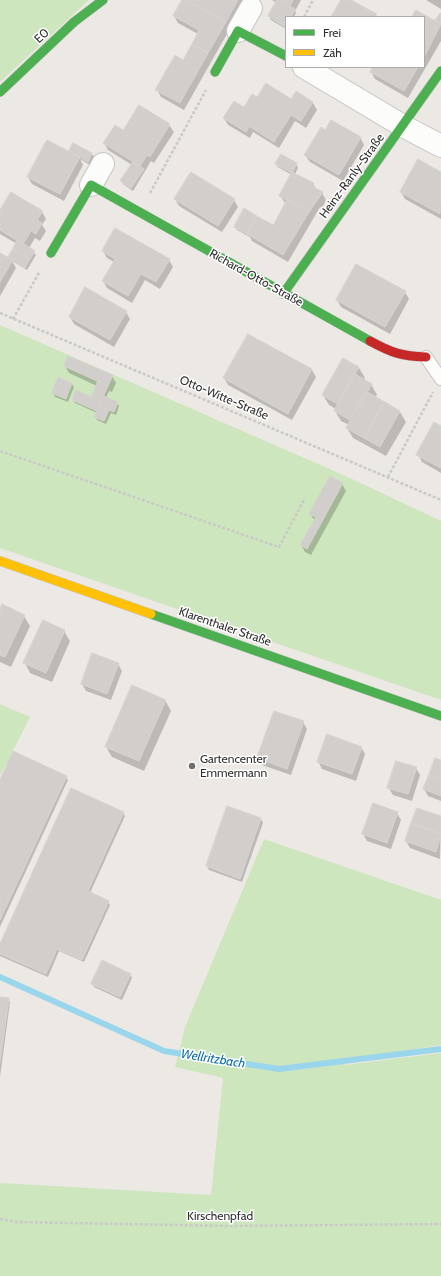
<!DOCTYPE html>
<html>
<head>
<meta charset="utf-8">
<style>
  body { margin:0 }
  #map { position:relative; width:441px; height:1276px; overflow:hidden; background:#ece8e4; font-family:Cabin,sans-serif }
  canvas { display:block }
  .legend { position:absolute; left:285px; top:16px; width:140px; height:52px; box-sizing:border-box; background:#fff; border:1px solid #ababab; margin:0; padding:5px 7px; list-style:none; font-size:12px; color:#2e2e2e }
  .legend li { display:flex; align-items:center; gap:8px; height:20px }
  .legend b { width:20px; border:1px solid #ababab }
</style>
</head>
<body>
<div id="map">
<canvas width="441" height="1276"></canvas>
<ul class="legend">
<li><b style="height:5px;background:#4caf50"></b>Frei</li>
<li><b style="height:5px;background:#ffc107"></b>Zäh</li>
</ul>
</div>
<script>
const g = document.querySelector('canvas').getContext('2d');
g.lineJoin = 'round';
function paint(path, color) { g.fillStyle = color; g.fill(path, 'evenodd'); }
function strokePath(path, color, width, dash) { g.strokeStyle = color; g.lineWidth = width; g.lineCap = dash ? 'butt' : 'round'; g.setLineDash(dash || []); g.stroke(path); }
function label(font, color, halo, rows, align = 'center') {
  g.font = font + ' Cabin,sans-serif'; g.lineWidth = 3; g.setLineDash([]); g.textBaseline = 'middle'; g.strokeStyle = halo; g.fillStyle = color; for (const [text, x, y, turn = 0] of rows) {
    g.save(); g.translate(x, y); g.rotate((+turn || 0) * Math.PI / 180); g.textAlign = isNaN(turn) ? turn : align; if (halo) g.strokeText(text, 0, 0); g.fillText(text, 0, 0); g.restore();
  }
}
paint(new Path2D(`
  M 0,0 L 89,0 L 0,82 Z
  M 0,325 L 350,478 L 441,521 L 441,700 L 0,548 Z
  M 0,704 L 30,717 L 0,776 Z
  M 264,839 L 441,900 L 441,1045 L 344,1061 L 345,1065 L 441,1053 L 441,1276 L 0,1276 L 0,1183 L 211,1195 L 223,1078 L 175,1067 L 185,1027 Z`), '#cee6be');
paint(new Path2D(`
  M 183,0 L 244,0 L 245,2 L 184,110 L 161,97 L 157,90 L 183,61 L 198,34 L 178,23 L 174,16 Z
  M 272,0 L 301,0 L 295,11 L 296,13 L 294,17 L 286,17 L 286,29 L 271,20 L 269,16 L 277,3 Z
  M 426,0 L 441,0 L 441,9 Z
  M 416,11 L 438,23 L 436,21 L 441,13 L 441,41 L 408,98 L 375,79 L 371,72 L 374,67 L 424,67 L 424,17 L 413,17 Z
  M 291,100 L 313,103 L 317,110 L 306,128 L 295,121 L 279,148 L 253,132 L 250,138 L 228,125 L 224,118 L 245,109 Z
  M 139,106 L 169,125 L 174,132 L 154,163 L 151,161 L 133,191 L 123,184 L 121,181 L 132,165 L 108,150 L 104,143 L 123,131 Z
  M 326,131 L 360,137 L 364,145 L 343,181 L 310,162 L 305,155 Z
  M 74,144 L 92,154 L 94,157 L 90,165 L 80,159 L 83,165 L 64,201 L 32,184 L 28,177 L 69,153 Z
  M 418,160 L 441,173 L 441,219 L 405,199 L 401,192 Z
  M 276,164 L 296,164 L 298,168 L 295,174 L 313,184 L 316,189 L 322,193 L 326,200 L 322,208 L 320,207 L 288,262 L 252,241 L 250,237 L 237,230 L 235,227 L 273,226 L 286,204 L 280,196 L 292,175 L 278,167 Z
  M 175,199 L 234,200 L 238,207 L 222,232 L 179,206 Z
  M 0,212 L 42,212 L 46,219 L 42,225 L 46,231 L 40,241 L 35,238 L 29,248 L 36,255 L 27,270 L 12,261 L 16,268 L 0,296 L 0,254 L 10,260 L 9,257 L 17,244 L 0,234 Z
  M 103,251 L 169,260 L 173,267 L 160,289 L 145,280 L 132,303 L 107,288 L 103,281 L 114,262 L 107,258 Z
  M 405,292 L 409,299 L 390,334 L 341,307 L 337,300 Z
  M 126,312 L 130,319 L 114,347 L 74,324 L 70,317 Z
  M 248,335 L 312,370 L 316,377 L 292,420 L 228,385 L 224,378 Z
  M 65,366 L 112,376 L 116,383 L 112,392 L 109,391 L 106,398 L 117,403 L 119,406 L 116,415 L 111,413 L 106,424 L 97,420 L 95,416 L 97,413 L 75,403 L 73,400 L 92,398 L 97,386 L 69,373 Z
  M 359,368 L 365,378 L 363,380 L 371,384 L 377,395 L 375,397 L 400,412 L 406,422 L 386,456 L 353,438 L 347,428 L 349,425 L 341,421 L 335,411 L 336,409 L 329,405 L 323,395 Z
  M 58,379 L 72,384 L 74,387 L 68,402 L 55,397 L 53,393 Z
  M 441,427 L 441,473 L 422,462 L 418,454 Z
  M 342,484 L 346,491 L 311,555 L 305,552 L 301,545 L 315,521 L 310,514 Z
  M 0,612 L 24,616 L 30,626 L 11,667 L 0,662 Z
  M 64,631 L 70,641 L 52,682 L 30,673 L 25,663 Z
  M 118,664 L 122,671 L 111,700 L 86,691 L 82,684 Z
  M 165,700 L 171,711 L 144,771 L 112,757 L 106,747 Z
  M 303,722 L 307,729 L 291,775 L 262,765 L 258,758 Z
  M 361,747 L 365,754 L 356,781 L 322,769 L 318,761 Z
  M 441,762 L 441,801 L 428,796 L 424,789 Z
  M 416,768 L 420,775 L 412,801 L 393,795 L 388,787 Z
  M 66,777 L 68,780 L 0,927 L 0,782 Z
  M 228,808 L 261,819 L 263,823 L 242,882 L 209,870 L 207,866 Z
  M 123,813 L 125,816 L 90,893 L 108,901 L 110,905 L 84,962 L 59,951 L 48,977 L 0,956 L 0,946 Z
  M 397,813 L 401,820 L 391,849 L 367,841 L 363,834 Z
  M 441,817 L 440,859 L 410,848 L 406,841 Z
  M 130,974 L 132,978 L 122,1000 L 94,987 L 92,984 Z
  M 0,998 L 8,999 L 10,1002 L 0,1077 Z`), '#0003');
strokePath(new Path2D(`
  M 0,977 L 164,1051 L 279,1069 L 441,1049`), '#99d6ec', 6);
const building = new Path2D(`
  M 182,0 L 186,0 L 226,22 L 208,53 L 192,44 L 199,30 L 173,16 Z
  M 186,0 L 238,0 L 226,22 Z
  M 277,0 L 295,9 L 291,17 L 286,17 L 285,27 L 268,16 Z
  M 280,0 L 293,0 L 290,6 Z
  M 341,0 L 351,0 L 377,14 L 375,17 L 331,17 Z
  M 416,10 L 441,24 L 424,57 L 424,17 L 412,17 Z
  M 440,13 L 441,13 L 441,24 L 435,21 Z
  M 192,44 L 208,53 L 180,103 L 155,90 L 175,55 L 183,60 Z
  M 373,67 L 418,67 L 404,91 L 370,72 Z
  M 266,83 L 291,99 L 296,91 L 313,102 L 301,121 L 291,115 L 274,142 L 249,126 L 246,132 L 223,118 L 234,101 L 244,107 L 252,94 L 257,97 Z
  M 139,105 L 170,124 L 150,157 L 147,155 L 140,166 L 103,143 L 115,125 L 123,130 Z
  M 331,120 L 361,137 L 339,175 L 304,155 L 321,127 L 325,130 Z
  M 47,140 L 80,157 L 60,194 L 27,177 Z
  M 73,143 L 92,153 L 88,162 L 69,151 Z
  M 281,154 L 297,163 L 292,173 L 275,164 Z
  M 418,159 L 441,172 L 440,214 L 400,192 Z
  M 133,162 L 144,169 L 131,188 L 120,181 Z
  M 191,172 L 235,199 L 218,226 L 174,199 Z
  M 292,172 L 314,183 L 312,186 L 323,192 L 309,212 L 279,196 Z
  M 11,192 L 43,211 L 37,220 L 42,223 L 36,234 L 31,231 L 23,244 L 0,230 L 0,210 Z
  M 287,200 L 309,212 L 283,255 L 247,234 L 257,216 L 273,225 Z
  M 244,208 L 257,216 L 247,234 L 234,227 Z
  M 115,228 L 170,259 L 156,282 L 141,274 L 128,296 L 102,281 L 115,259 L 102,251 Z
  M 17,240 L 35,251 L 30,259 L 13,249 Z
  M 13,249 L 30,259 L 25,268 L 8,257 Z
  M 0,253 L 13,260 L 0,282 Z
  M 356,264 L 406,291 L 385,327 L 336,300 Z
  M 85,287 L 127,311 L 110,340 L 69,317 Z
  M 248,334 L 312,369 L 288,414 L 223,378 Z
  M 68,356 L 113,375 L 108,386 L 64,366 Z
  M 343,358 L 359,367 L 338,404 L 322,395 Z
  M 355,374 L 372,384 L 350,420 L 334,411 Z
  M 58,377 L 72,383 L 66,399 L 52,393 Z
  M 98,381 L 108,386 L 97,411 L 72,400 L 76,390 L 91,397 Z
  M 367,392 L 385,402 L 364,438 L 346,428 Z
  M 104,396 L 118,402 L 114,412 L 109,410 L 104,421 L 94,417 Z
  M 385,402 L 400,411 L 380,447 L 364,438 Z
  M 434,422 L 441,426 L 441,468 L 416,455 Z
  M 330,476 L 343,483 L 307,549 L 300,545 L 316,517 L 309,514 Z
  M 2,604 L 25,615 L 5,657 L 0,655 L 0,610 Z
  M 43,620 L 65,630 L 46,673 L 23,663 Z
  M 92,653 L 119,663 L 107,694 L 81,684 Z
  M 132,685 L 166,700 L 139,761 L 105,747 Z
  M 274,711 L 304,721 L 287,769 L 257,758 Z
  M 327,734 L 362,747 L 352,774 L 317,762 Z
  M 13,751 L 67,776 L 0,920 L 0,780 Z
  M 435,758 L 441,760 L 441,779 L 429,775 Z
  M 396,761 L 417,767 L 408,794 L 387,788 Z
  M 429,775 L 441,779 L 441,796 L 423,789 Z
  M 71,788 L 124,812 L 88,891 L 109,901 L 82,960 L 57,949 L 46,974 L 0,954 L 0,944 Z
  M 373,803 L 398,812 L 387,843 L 362,834 Z
  M 227,806 L 261,818 L 240,879 L 206,866 Z
  M 417,808 L 441,816 L 441,834 L 411,823 Z
  M 411,823 L 441,834 L 436,852 L 405,841 Z
  M 102,960 L 131,974 L 120,997 L 91,984 Z
  M 0,997 L 9,998 L 0,1062 Z`);
paint(building, '#d1cecb');
strokePath(building, '#d7d4d0', 1);
const lane = new Path2D(`
  M 426,357 L 441,379`);
const street = new Path2D(`
  M 238,31 L 251,8
  M 304,67 L 403,126 L 441,146
  M 91,185 L 103,164`);
const fast = new Path2D(`
  M 215,72 L 238,31 L 286,56
  M 0,92 L 74,22 L 103,0
  M 51,253 L 91,185 L 370,341
  M 283,294 L 441,71
  M 151,614 L 441,716`);
const slow = new Path2D(`
  M 0,561 L 151,614`);
const jam = new Path2D(`
  M 370,341 C 392,353 401,356 426,357`);
strokePath(lane, '#c5c4c5', 14);
strokePath(street, '#c5c4c5', 24);
strokePath(fast, '#c5c4c5', 10);
strokePath(slow, '#c5c4c5', 10);
strokePath(jam, '#c5c4c5', 10);
strokePath(new Path2D(`
  M 304,17 L 313,0
  M 150,193 L 206,90
  M 0,313 L 441,500
  M 13,319 L 40,271
  M 0,451 L 279,547 L 305,498
  M 388,477 L 433,392
  M 0,1219 L 16,1222 L 230,1226 L 441,1224`), '#c9c9c8', 2.5, [3, 2]);
strokePath(lane, '#fcfcfb', 12);
strokePath(street, '#fcfcfb', 22);
strokePath(fast, '#4caf50', 9);
strokePath(slow, '#ffc107', 9);
strokePath(jam, '#c62828', 9);
for (const [x, y, r, color] of [
  [192,766,4,"#706f6e"]
]) { const dot = new Path2D(); dot.arc(x, y, r, 0, 2 * Math.PI); g.fillStyle = color; g.fill(dot); strokePath(dot, '#fff', 1.5); }
label('12px', '#2e2e2e', '#fff', [
  ["E0",42,36,-44],
  ["Heinz-Ranly-Straße",352,176,-54],
  ["Richard-Otto-Straße",256,278,29],
  ["Otto-Witte-Straße",224,398,23],
  ["Klarenthaler Straße",225,627,19],
  ["Kirschenpfad",220,1216]
]);
label('12px', '#2e2e2e', '#fff', [
  ["Gartencenter",200,759],
  ["Emmermann",200,773]
], 'left');
label('italic 13px', '#0d6fa3', '#fff', [
  ["Wellritzbach",213,1059,9]
]);
</script>
</body>
</html>
